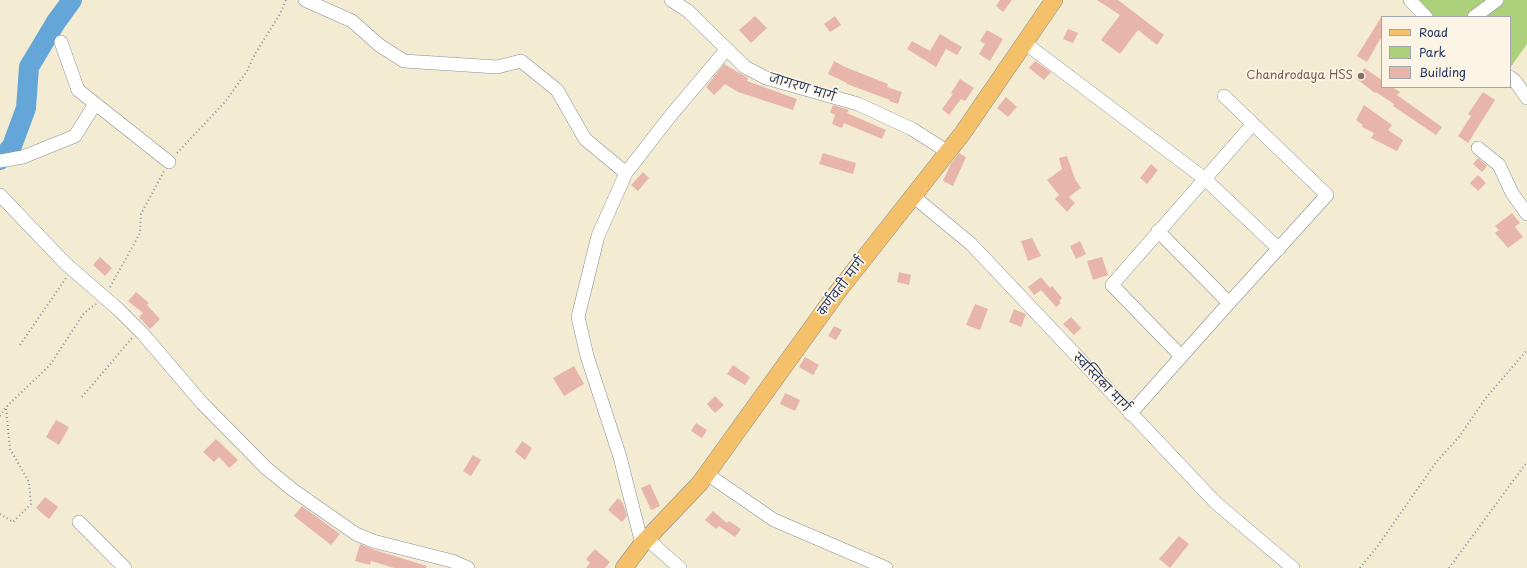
<!DOCTYPE html>
<html>
<head>
<meta charset="utf-8">
<style>
  body { margin:0 }
  #map { position:relative; width:1527px; height:568px; overflow:hidden; background:#f3ecd3; font-family:"Playpen Sans",sans-serif }
  canvas { display:block }
  .legend { position:absolute; left:1381px; top:16px; width:130px; height:72px; box-sizing:border-box; background:#fcf5e5; border:1px solid #a2a6af; margin:0; padding:5px 7px; list-style:none; font-size:12px; color:#1b2f5e }
  .legend li { display:flex; align-items:center; gap:8px; height:20px }
  .legend b { width:20px; border:1px solid #a2a6af }
</style>
</head>
<body>
<div id="map">
<canvas width="1527" height="568"></canvas>
<ul class="legend">
<li><b style="height:5px;background:#f4c16a"></b>Road</li>
<li><b style="height:11px;background:#add17b"></b>Park</li>
<li><b style="height:11px;background:#e8b5ab"></b>Building</li>
</ul>
</div>
<script>
const g = document.querySelector('canvas').getContext('2d');
g.lineJoin = 'round';
function paint(path, color) { g.fillStyle = color; g.fill(path, 'evenodd'); }
function strokePath(path, color, width, dash) { g.strokeStyle = color; g.lineWidth = width; g.lineCap = dash ? 'butt' : 'round'; g.setLineDash(dash || []); g.stroke(path); }
function label(font, color, halo, rows, align = 'center') {
  g.font = font + ' "Playpen Sans","Playpen Sans Deva",sans-serif'; g.lineWidth = 3.5; g.setLineDash([]); g.textBaseline = 'middle'; g.strokeStyle = halo; g.fillStyle = color; for (const [text, x, y, turn = 0] of rows) {
    g.save(); g.translate(x, y); g.rotate((+turn || 0) * Math.PI / 180); g.textAlign = isNaN(turn) ? turn : align; if (halo) g.strokeText(text, 0, 0); g.fillText(text, 0, 0); g.restore();
  }
}
paint(new Path2D(`
  M 1405,0 L 1527,0 L 1527,44 L 1510,68 L 1510,17 L 1429,17 Z`), '#add17b');
strokePath(new Path2D(`
  M 0,160 L 12,146 L 26,108 L 29,67 L 56,22 L 72,0`), '#64a6d8', 20);
paint(new Path2D(`
  M 1000,0 L 1012,0 L 1003,12 L 996,6 Z
  M 1097,0 L 1118,0 L 1164,35 L 1157,45 L 1138,30 L 1120,54 L 1101,40 L 1120,15 Z
  M 755,16 L 767,28 L 751,43 L 739,30 Z
  M 835,16 L 841,25 L 830,32 L 824,24 Z
  M 1382,16 L 1382,36 L 1367,62 L 1357,56 Z
  M 1068,29 L 1078,33 L 1073,43 L 1063,39 Z
  M 987,30 L 1003,39 L 990,61 L 979,54 L 985,44 L 980,41 Z
  M 940,34 L 962,47 L 957,55 L 946,49 L 936,67 L 907,49 L 912,41 L 930,51 Z
  M 834,61 L 845,67 L 888,84 L 887,87 L 902,92 L 898,104 L 889,101 L 890,100 L 847,84 L 847,83 L 828,74 Z
  M 1035,61 L 1051,72 L 1044,80 L 1029,68 Z
  M 724,64 L 748,78 L 747,81 L 797,99 L 793,110 L 738,92 L 725,84 L 714,95 L 706,87 Z
  M 1364,68 L 1382,80 L 1382,87 L 1392,87 L 1400,92 L 1397,95 L 1442,127 L 1436,135 L 1393,106 L 1394,104 L 1376,92 L 1375,93 L 1357,79 Z
  M 960,79 L 974,88 L 965,101 L 961,99 L 949,115 L 942,109 L 953,94 L 951,93 Z
  M 1483,92 L 1495,100 L 1468,143 L 1458,136 L 1471,116 L 1468,114 Z
  M 1006,97 L 1017,107 L 1008,117 L 997,108 Z
  M 833,105 L 849,110 L 847,113 L 886,130 L 882,139 L 844,123 L 842,128 L 832,124 L 835,115 L 830,112 Z
  M 1364,105 L 1392,125 L 1388,130 L 1403,140 L 1397,151 L 1371,138 L 1374,133 L 1362,127 L 1363,125 L 1356,120 Z
  M 823,153 L 856,163 L 853,174 L 819,164 Z
  M 959,153 L 966,157 L 953,186 L 943,181 L 951,164 Z
  M 1067,156 L 1075,179 L 1081,188 L 1069,197 L 1075,203 L 1067,212 L 1055,199 L 1059,195 L 1047,180 L 1062,169 L 1059,158 Z
  M 1478,158 L 1487,166 L 1482,172 L 1473,164 Z
  M 1151,164 L 1158,170 L 1147,184 L 1140,178 Z
  M 643,172 L 649,178 L 638,191 L 631,185 Z
  M 1478,175 L 1486,183 L 1478,191 L 1470,183 Z
  M 1512,213 L 1520,223 L 1515,227 L 1523,237 L 1508,248 L 1495,233 L 1499,230 L 1495,226 Z
  M 1032,238 L 1041,256 L 1028,261 L 1021,241 Z
  M 1080,241 L 1086,254 L 1076,259 L 1070,246 Z
  M 100,257 L 112,268 L 105,276 L 93,265 Z
  M 1102,257 L 1108,275 L 1093,280 L 1087,261 Z
  M 899,272 L 911,275 L 909,285 L 897,282 Z
  M 1041,277 L 1050,288 L 1052,286 L 1062,298 L 1059,301 L 1061,303 L 1056,307 L 1041,290 L 1034,295 L 1028,287 Z
  M 136,292 L 149,303 L 147,305 L 160,319 L 150,329 L 139,317 L 143,313 L 128,301 Z
  M 975,304 L 988,309 L 980,330 L 966,325 Z
  M 1014,309 L 1026,314 L 1021,327 L 1009,322 Z
  M 1071,317 L 1081,328 L 1074,335 L 1063,324 Z
  M 834,326 L 842,330 L 836,340 L 828,336 Z
  M 805,357 L 819,365 L 813,375 L 799,367 Z
  M 733,365 L 750,377 L 745,385 L 727,374 Z
  M 574,366 L 584,384 L 564,396 L 553,378 Z
  M 785,393 L 800,400 L 795,411 L 780,404 Z
  M 715,396 L 724,405 L 715,413 L 707,404 Z
  M 56,420 L 69,427 L 59,445 L 46,437 Z
  M 696,423 L 707,430 L 702,438 L 691,431 Z
  M 216,439 L 238,460 L 229,468 L 219,457 L 214,462 L 203,452 Z
  M 522,441 L 532,448 L 525,460 L 515,452 Z
  M 473,455 L 481,460 L 471,476 L 463,471 Z
  M 650,484 L 660,506 L 651,510 L 641,488 Z
  M 45,497 L 58,507 L 49,519 L 36,508 Z
  M 618,498 L 623,503 L 627,516 L 622,522 L 608,510 Z
  M 302,506 L 340,534 L 331,545 L 294,516 Z
  M 713,511 L 727,523 L 729,521 L 741,529 L 735,537 L 719,526 L 716,529 L 705,520 Z
  M 1179,536 L 1189,544 L 1170,568 L 1159,559 Z
  M 360,544 L 375,550 L 427,566 L 426,568 L 394,568 L 371,561 L 370,565 L 355,561 Z
  M 595,549 L 610,562 L 605,568 L 586,568 L 590,563 L 586,559 Z`), '#e8b5ab');
const minor = new Path2D(`
  M 305,0 L 352,21 L 379,45 L 404,61 L 497,67 L 521,61 L 557,90 L 585,139 L 626,173
  M 671,0 L 688,11 L 745,67 L 766,78 L 858,104 L 912,129 L 948,152
  M 1410,0 L 1426,17
  M 1474,17 L 1497,0
  M 61,42 L 78,90 L 169,162
  M 1025,43 L 1205,179 L 1279,249
  M 1510,77 L 1515,81 L 1527,98
  M 1478,148 L 1499,165 L 1512,193 L 1527,214
  M 0,161 L 23,157 L 75,136 L 95,104
  M 0,195 L 66,264 L 118,309 L 143,334 L 202,403 L 266,468 L 293,490 L 356,534 L 373,541 L 452,561 L 468,568
  M 913,196 L 971,244 L 1216,503 L 1293,568
  M 1158,231 L 1229,303
  M 1181,356 L 1112,285 L 1252,125
  M 1130,414 L 1229,303 L 1327,195 L 1224,96
  M 707,474 L 774,520 L 886,568
  M 79,522 L 125,568
  M 647,539 L 680,568
  M 642,544 L 620,457 L 587,356 L 578,317 L 598,236 L 626,173 L 671,115 L 727,49`);
const major = new Path2D(`
  M 624,568 L 642,544 L 700,483 L 839,290 L 962,134 L 1054,0`);
strokePath(minor, '#878e98', 14);
strokePath(major, '#878e98', 18);
strokePath(new Path2D(`
  M 177,153 L 225,102 L 247,71 L 255,54 L 280,14 L 286,0
  M 110,287 L 140,233 L 141,214 L 164,171
  M 20,345 L 66,278
  M 82,397 L 132,338
  M 0,416 L 6,407 L 50,365 L 84,313 L 96,304
  M 0,514 L 13,522 L 31,504 L 29,482 L 10,449 L 6,409
  M 1360,568 L 1377,547 L 1437,461 L 1459,437 L 1485,399 L 1527,350
  M 1449,568 L 1527,462`), '#878e98', 2, [1, 3]);
strokePath(minor, '#fff', 13);
strokePath(major, '#f4c16a', 17);
for (const [x, y, r, color] of [
  [1361,76,4,"#8d6e63"]
]) { const dot = new Path2D(); dot.arc(x, y, r, 0, 2 * Math.PI); g.fillStyle = color; g.fill(dot); strokePath(dot, '#fcf5e5', 1.5); }
label('12px', '#785e54', '#fcf5e5', [
  ["Chandrodaya HSS",1353,76]
], 'right');
label('12px', '#1b2f5e', '#fcf5e5', [
  ["जागरण मार्ग",802,88,17],
  ["कर्णवती मार्ग",842,287,-53],
  ["स्वस्तिका मार्ग",1101,383,46]
]);
</script>
</body>
</html>
